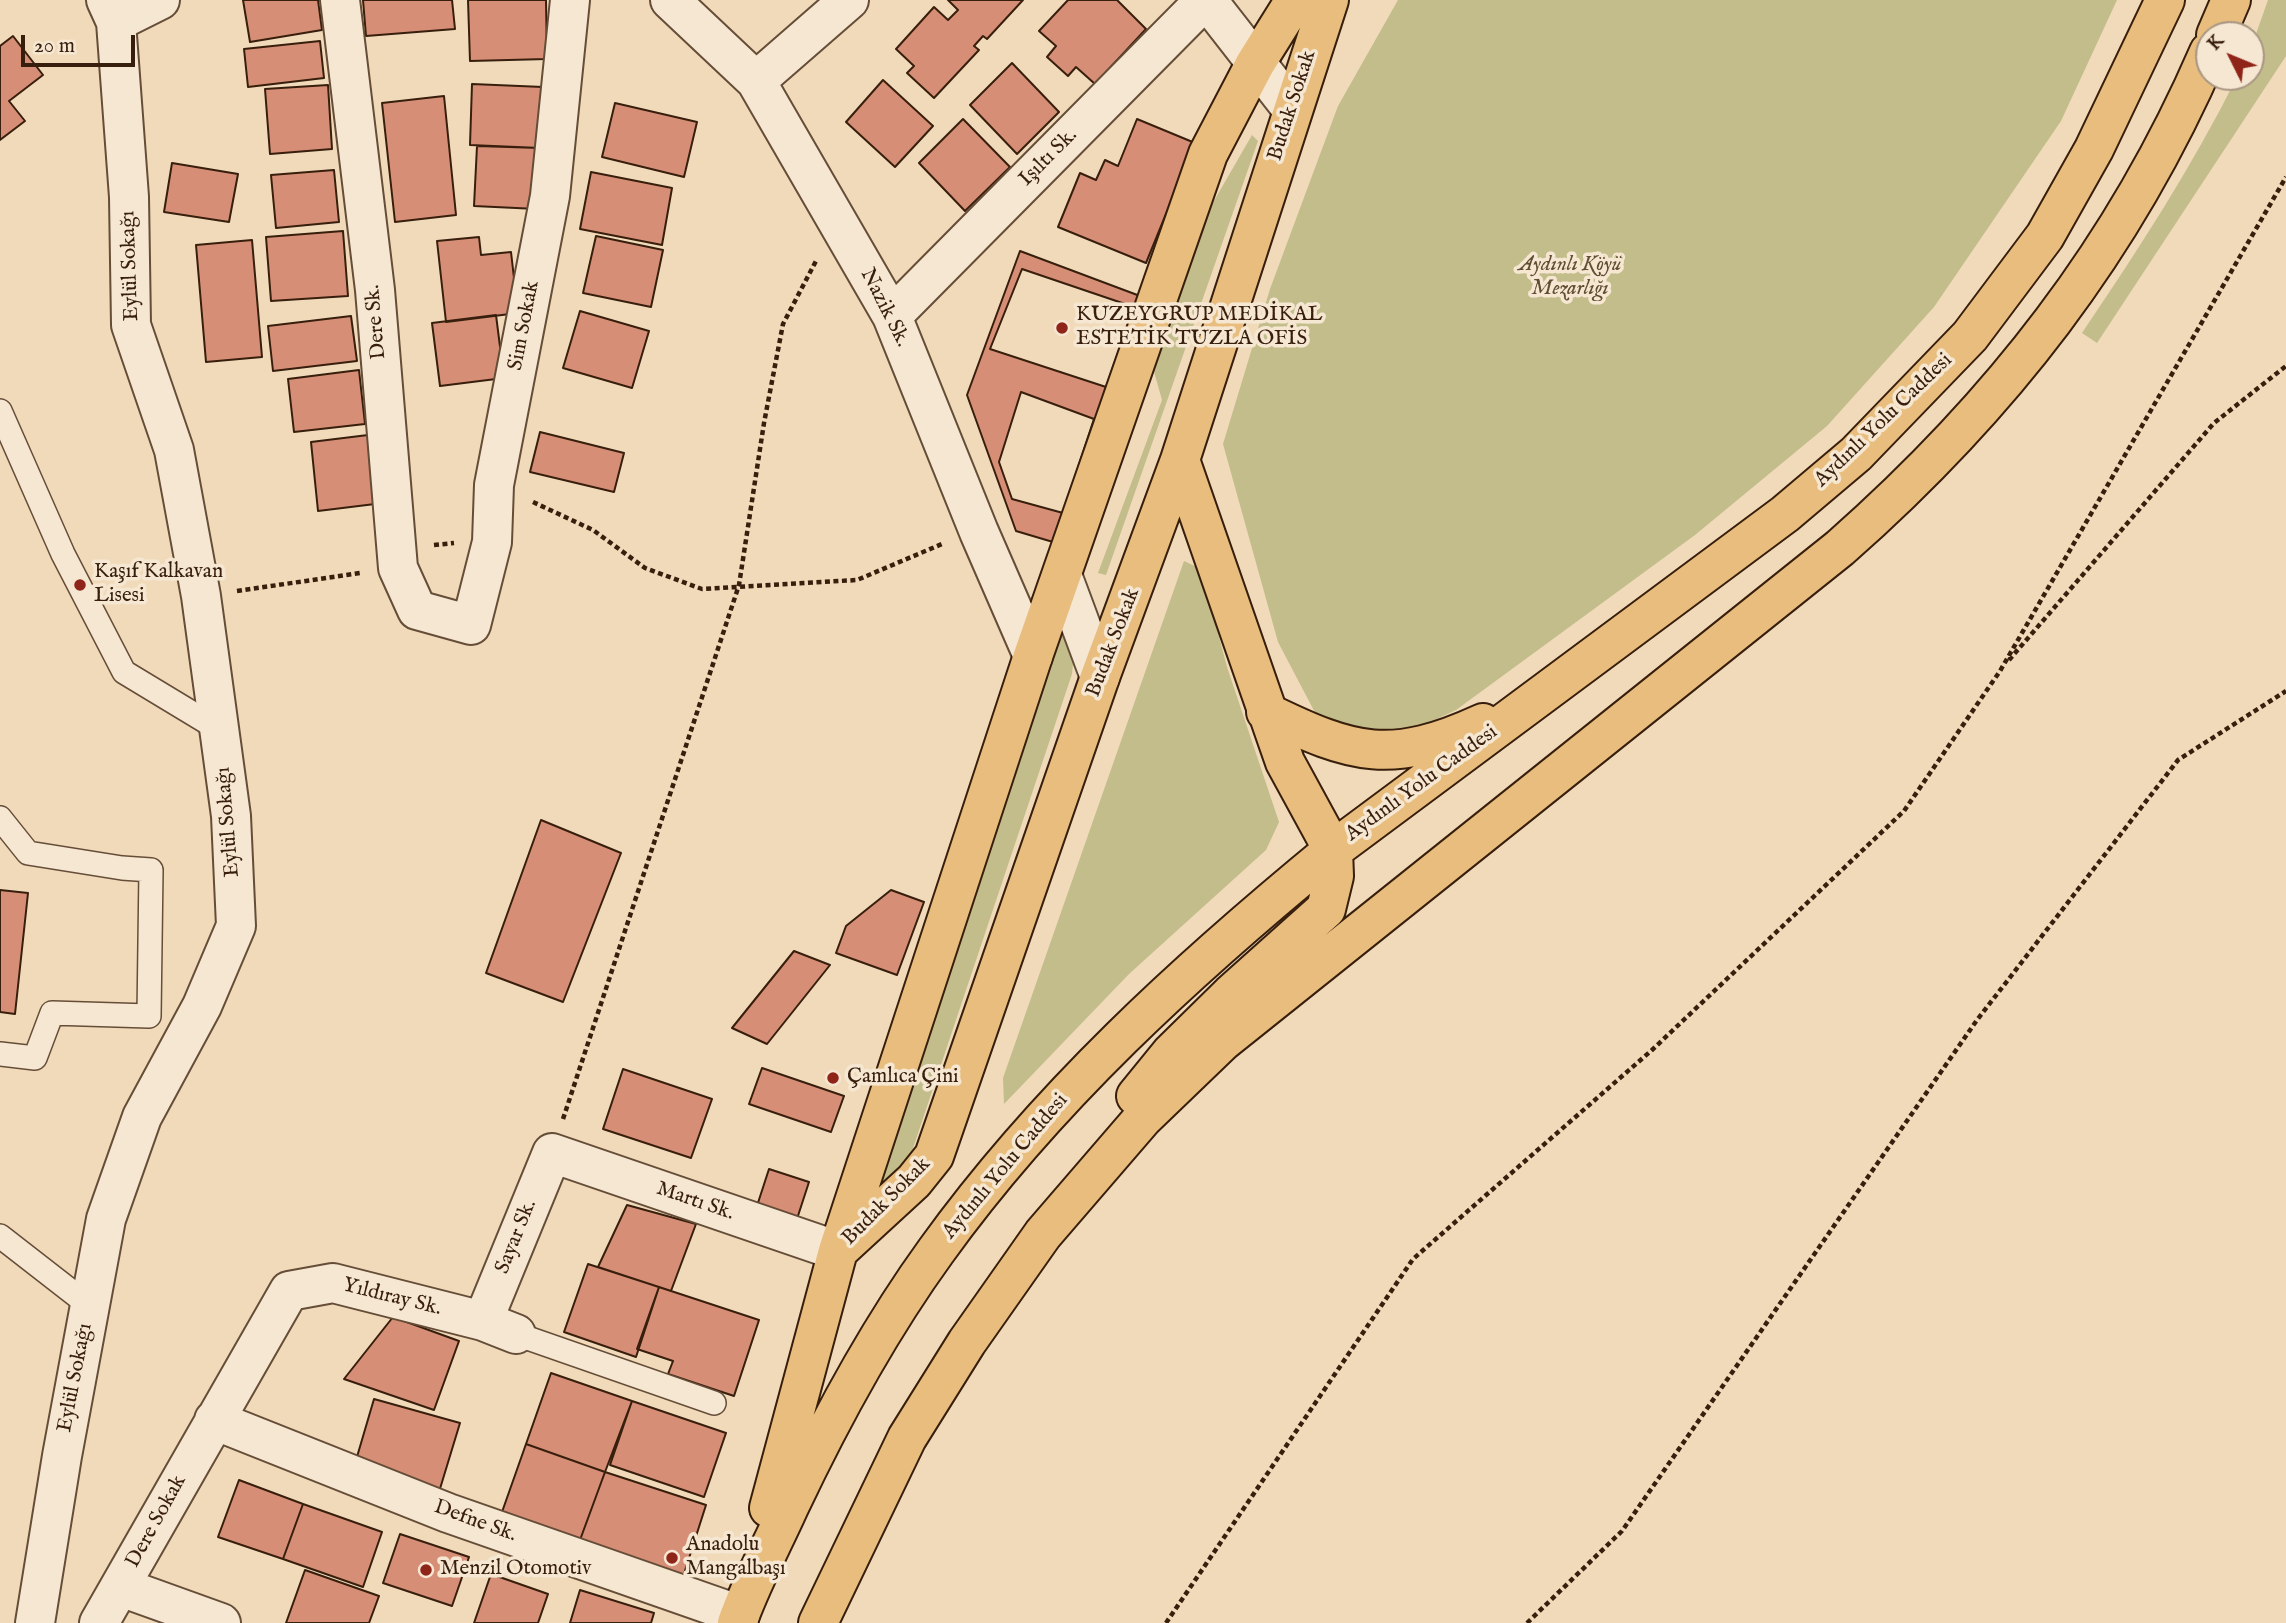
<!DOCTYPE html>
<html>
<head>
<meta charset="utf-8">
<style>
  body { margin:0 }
  #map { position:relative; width:2286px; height:1623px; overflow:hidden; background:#f0daba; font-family:"IM FELL English",serif }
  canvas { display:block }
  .north { position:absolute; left:2195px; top:21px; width:70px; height:70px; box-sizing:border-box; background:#f5e7d2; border:2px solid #a99783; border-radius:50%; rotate:313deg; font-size:19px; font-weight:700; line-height:28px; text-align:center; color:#381e0c }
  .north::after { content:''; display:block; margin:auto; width:24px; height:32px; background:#8f2418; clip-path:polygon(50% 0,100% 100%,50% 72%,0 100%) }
  .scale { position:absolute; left:21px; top:35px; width:114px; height:32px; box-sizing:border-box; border:4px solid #381e0c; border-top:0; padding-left:9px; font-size:21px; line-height:24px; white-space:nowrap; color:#381e0c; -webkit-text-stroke:5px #f5e7d2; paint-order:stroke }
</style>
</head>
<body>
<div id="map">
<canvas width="2286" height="1623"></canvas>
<div class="north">K</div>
<div class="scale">20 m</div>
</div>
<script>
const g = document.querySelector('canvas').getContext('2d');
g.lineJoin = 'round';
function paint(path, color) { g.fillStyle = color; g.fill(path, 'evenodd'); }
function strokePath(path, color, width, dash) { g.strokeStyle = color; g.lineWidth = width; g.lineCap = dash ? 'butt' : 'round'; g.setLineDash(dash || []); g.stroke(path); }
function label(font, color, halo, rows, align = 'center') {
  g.font = font + ' "IM FELL English",serif'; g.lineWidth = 7; g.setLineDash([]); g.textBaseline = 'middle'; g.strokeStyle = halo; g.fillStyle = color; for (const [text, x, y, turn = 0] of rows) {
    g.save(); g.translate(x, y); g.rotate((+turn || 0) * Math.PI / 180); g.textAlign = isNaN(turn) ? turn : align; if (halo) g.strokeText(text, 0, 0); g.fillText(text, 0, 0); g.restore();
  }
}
paint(new Path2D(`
  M 1398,0 L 2117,0 L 2061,121 L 1934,307 L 1827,426 L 1695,535 L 1456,710 L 1385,743 L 1321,724 L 1278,642 L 1223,444 L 1270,289 L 1338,106 Z
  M 2268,0 L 2286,0 L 2286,56 L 2097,343 L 2082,333 C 2138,250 2192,167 2237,77 L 2251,77 L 2251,48 Z
  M 1252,135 L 1258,141 L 1106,575 L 1098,573 L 1162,400 L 1153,368 L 1207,213 Z
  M 1184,561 L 1201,569 L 1227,667 L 1279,822 L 1266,850 L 1129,974 L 1004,1104 L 1003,1078 Z
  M 1067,619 L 1077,621 L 1072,674 L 903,1178 L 875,1190 Z`), '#c2bd8a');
const building = new Path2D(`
  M 243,0 L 318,0 L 322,30 L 250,42 Z
  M 363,0 L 452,0 L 455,29 L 366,36 Z
  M 468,0 L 546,0 L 547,59 L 470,61 Z
  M 948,0 L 1023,0 L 987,39 L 983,36 L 974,46 L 979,50 L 934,98 L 907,73 L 914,66 L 896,49 L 934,7 L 948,20 L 958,10 Z
  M 1068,0 L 1117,0 L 1146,29 L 1095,84 L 1076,67 L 1068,76 L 1047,57 L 1056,46 L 1039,31 Z
  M 13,36 L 43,75 L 9,101 L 25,121 L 0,140 L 0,46 Z
  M 320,41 L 324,78 L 248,87 L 244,49 Z
  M 1012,63 L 1059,112 L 1017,154 L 970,105 Z
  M 883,80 L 933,126 L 895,167 L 846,122 Z
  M 472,84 L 543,87 L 540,148 L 470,145 Z
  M 328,85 L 332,149 L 270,154 L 265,89 Z
  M 444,96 L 456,215 L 395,222 L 382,103 Z
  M 615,103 L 697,122 L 684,177 L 602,157 Z
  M 963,119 L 1010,167 L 965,211 L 919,163 Z
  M 1137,119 L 1195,143 L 1146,263 L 1058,227 L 1080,173 L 1096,180 L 1105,160 L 1118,166 Z
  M 477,146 L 540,148 L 537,209 L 474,206 Z
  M 172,163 L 238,174 L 229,222 L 164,212 Z
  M 334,170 L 339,222 L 276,228 L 271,175 Z
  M 591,172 L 672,188 L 662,245 L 580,229 Z
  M 343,231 L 348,296 L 271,301 L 266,237 Z
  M 596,236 L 663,250 L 651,307 L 583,293 Z
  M 479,237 L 481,255 L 511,252 L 518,313 L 446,322 L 437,241 Z
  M 252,240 L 262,357 L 206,362 L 196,245 Z
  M 1020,251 L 1140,296 L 1053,542 L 1016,531 L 967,395 Z
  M 1022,269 L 1134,307 L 1106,387 L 990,349 Z
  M 580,311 L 649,331 L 632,388 L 563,368 Z
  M 496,315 L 504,378 L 440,386 L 432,323 Z
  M 351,316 L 357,361 L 273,371 L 268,326 Z
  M 359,370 L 365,424 L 294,432 L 288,379 Z
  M 1021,392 L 1094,419 L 1063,513 L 1012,499 L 999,462 Z
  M 540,432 L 624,453 L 614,492 L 530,472 Z
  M 368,435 L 375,504 L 318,511 L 311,442 Z
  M 541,820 L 621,853 L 563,1002 L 486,973 Z
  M 0,890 L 28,893 L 15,1014 L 0,1012 Z
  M 891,890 L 924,902 L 897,975 L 836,953 L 846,926 Z
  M 794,951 L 830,965 L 767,1044 L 732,1028 Z
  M 762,1068 L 844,1096 L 831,1132 L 749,1104 Z
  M 623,1069 L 712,1099 L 691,1158 L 603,1129 Z
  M 769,1169 L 809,1182 L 795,1225 L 755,1212 Z
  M 627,1205 L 696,1224 L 671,1291 L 598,1267 Z
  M 588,1264 L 659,1287 L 636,1357 L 564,1332 Z
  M 659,1287 L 759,1320 L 734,1396 L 668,1374 L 673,1361 L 637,1349 Z
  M 393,1317 L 459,1341 L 434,1410 L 344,1379 Z
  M 551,1373 L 632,1401 L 605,1472 L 526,1444 Z
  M 374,1399 L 460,1423 L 439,1492 L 354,1467 Z
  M 632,1401 L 726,1433 L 704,1497 L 610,1465 Z
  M 526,1444 L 605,1472 L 580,1540 L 502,1512 Z
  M 605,1472 L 706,1505 L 683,1577 L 580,1540 Z
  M 239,1480 L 303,1504 L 283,1559 L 218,1537 Z
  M 303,1504 L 382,1532 L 363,1587 L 283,1559 Z
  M 400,1534 L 469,1557 L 452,1606 L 383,1583 Z
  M 305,1570 L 379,1596 L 369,1623 L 286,1623 Z
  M 491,1574 L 548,1594 L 538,1623 L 474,1623 Z
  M 580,1590 L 654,1613 L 651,1623 L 570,1623 Z`);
paint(building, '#d68f76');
strokePath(building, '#381e0c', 2);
const service = new Path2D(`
  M 0,411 L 63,554 L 124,672 L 220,730
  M 0,818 L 28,853 L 122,868 L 151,870 L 149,1016 L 52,1013 L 35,1058 L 0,1054
  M 0,1236 L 90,1306
  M 516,1334 L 714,1403`);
const minor = new Path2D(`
  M 340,0 L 375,290 L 398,568 L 417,610 L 471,625 L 492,542 L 494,485 L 550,196 L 570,0
  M 670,0 L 756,81 L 892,316 L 979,532 L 1033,656
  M 116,22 L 160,0
  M 756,81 L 849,0
  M 892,316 L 1205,0
  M 1062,575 L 1100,677
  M 483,1321 L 552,1153 L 838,1251
  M 214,1420 L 448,1513 L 740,1615
  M 121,1587 L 221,1623
  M 35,1623 L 62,1456 L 106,1219 L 142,1117 L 202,1006 L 236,926 L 231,816 L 201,596 L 174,450 L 131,325 L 129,197 L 116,22 L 106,0
  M 99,1623 L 289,1291 L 333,1283 L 483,1321 L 516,1334`);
const tertiary = new Path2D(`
  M 1207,0 L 1292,109`);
const primary = new Path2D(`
  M 2216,35 L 2231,0
  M 1266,712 C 1354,755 1391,765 1483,723
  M 1136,1096 L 1171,1053 L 1231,994 L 1326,909 L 1334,876 L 1333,850 L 1285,762 L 1180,460
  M 840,1249 L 914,1181 L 934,1156 L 1100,677 L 1180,460 L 1329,0
  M 769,1508 L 838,1251 L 1033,656 L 1208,154 L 1255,64 L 1295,0
  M 737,1623 C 751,1583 772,1545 789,1507 C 831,1418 878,1331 936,1251 C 1046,1098 1188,969 1333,850 L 1785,514 L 1856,454 L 1970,336 L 2045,236 L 2094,149 L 2165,0
  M 818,1623 L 907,1438 L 967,1342 L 1043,1234 L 1143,1118 L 1222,1042 L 1840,548 C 2000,407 2124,249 2209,52`);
strokePath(service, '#664d38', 26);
strokePath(minor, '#664d38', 42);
strokePath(tertiary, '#664d38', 42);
strokePath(primary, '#381e0c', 42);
strokePath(new Path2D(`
  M 533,502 L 593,530 L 645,568 L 702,589 L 857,580 L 942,544
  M 434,545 L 454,543
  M 237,591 L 360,573
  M 2009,660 L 2214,423 L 2286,366
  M 563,1119 L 739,585 L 764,423 L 783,324 L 816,261
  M 1166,1623 L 1413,1259 L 1652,1050 L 1904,811 L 2000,671 L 2286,177
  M 1527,1623 L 1622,1531 L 1977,1020 L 2178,760 L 2286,691`), '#381e0c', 4.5, [5, 3.5]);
strokePath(service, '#f5e7d2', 23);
strokePath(minor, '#f5e7d2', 38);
strokePath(tertiary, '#f5e7d2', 38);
strokePath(primary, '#e8bd7d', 38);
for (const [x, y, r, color] of [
  [1062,328,7,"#8f2418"],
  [80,585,7,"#8f2418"],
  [833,1078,7,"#8f2418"],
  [672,1558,7,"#8f2418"],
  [426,1570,7,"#8f2418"]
]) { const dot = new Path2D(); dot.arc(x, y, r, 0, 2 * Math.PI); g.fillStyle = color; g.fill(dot); strokePath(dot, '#f5e7d2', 2.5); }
label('21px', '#381e0c', '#f5e7d2', [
  ["Budak Sokak",1293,106,-72],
  ["Işıltı Sk.",1049,158,-45],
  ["Eylül Sokağı",131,266,-92],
  ["Nazik Sk.",884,308,63],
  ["Dere Sk.",377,322,-95],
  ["Sim Sokak",525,326,-79],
  ["Aydınlı Yolu Caddesi",1884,421,-44],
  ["Budak Sokak",1114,643,-69],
  ["Aydınlı Yolu Caddesi",1422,784,-36],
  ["Eylül Sokağı",229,822,-95],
  ["Aydınlı Yolu Caddesi",1006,1167,-50],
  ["Martı Sk.",695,1202,19],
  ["Budak Sokak",887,1202,-45],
  ["Sayar Sk.",517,1237,-68],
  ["Yıldıray Sk.",392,1298,14],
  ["Eylül Sokağı",76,1378,-79],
  ["Dere Sokak",157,1522,-61],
  ["Defne Sk.",475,1522,20]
]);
label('italic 21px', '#614e32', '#f5e7d2', [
  ["Aydınlı Köyü",1570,266],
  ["Mezarlığı",1570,290]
]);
label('21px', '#381e0c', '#f5e7d2', [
  ["KUZEYGRUP MEDİKAL",1076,316],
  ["ESTETİK TUZLA OFİS",1076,340],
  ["Kaşıf Kalkavan",94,573],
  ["Lisesi",94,597],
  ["Çamlıca Çini",847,1078],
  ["Anadolu",686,1546],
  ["Mangalbaşı",686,1570],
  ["Menzil Otomotiv",440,1570]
], 'left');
</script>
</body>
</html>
